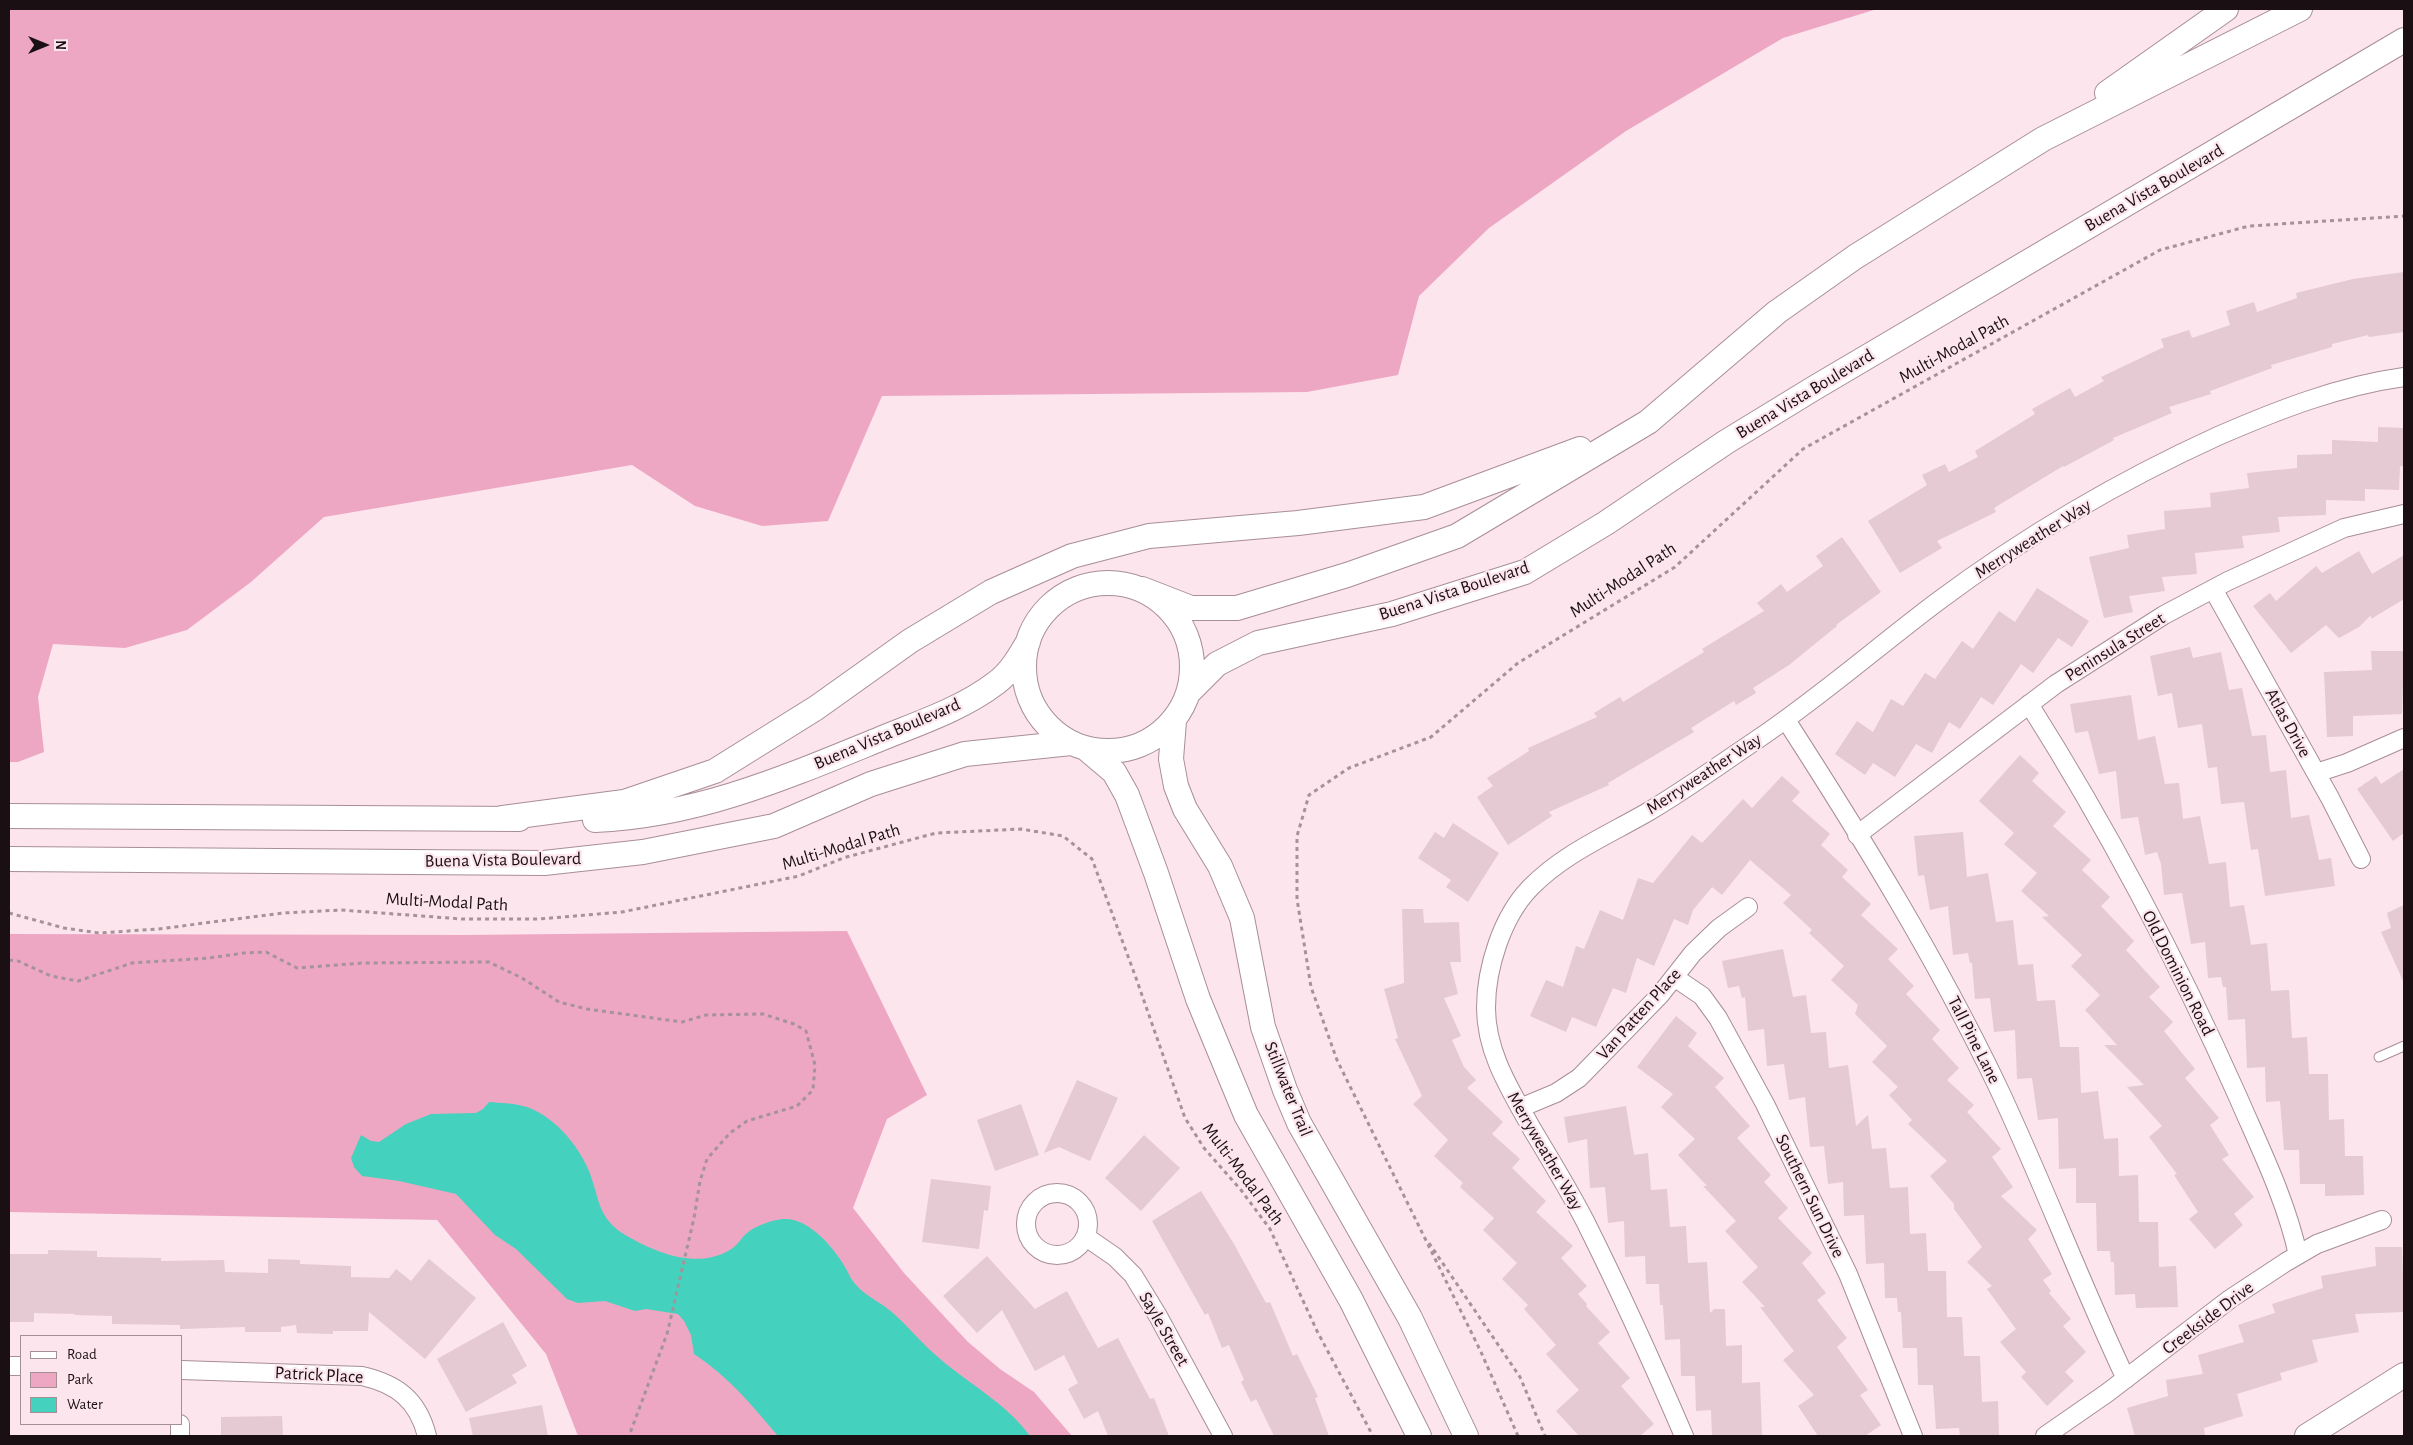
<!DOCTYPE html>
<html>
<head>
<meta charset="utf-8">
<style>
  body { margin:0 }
  #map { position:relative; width:2413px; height:1445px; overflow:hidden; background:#fce5ed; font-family:"Alegreya Sans",sans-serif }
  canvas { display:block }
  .frame { position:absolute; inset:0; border:10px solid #1a1014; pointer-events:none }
  .legend { position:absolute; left:20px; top:1335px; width:162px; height:90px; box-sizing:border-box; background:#fce5ed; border:1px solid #a29096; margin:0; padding:6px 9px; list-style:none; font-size:15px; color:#1a1014 }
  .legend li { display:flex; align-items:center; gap:10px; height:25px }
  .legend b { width:25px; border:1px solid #a29096 }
  .north { position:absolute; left:20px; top:20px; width:50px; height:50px; -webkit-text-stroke:4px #fce5ed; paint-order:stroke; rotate:90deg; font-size:14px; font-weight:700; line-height:20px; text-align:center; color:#1a1014 }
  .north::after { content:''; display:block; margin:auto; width:18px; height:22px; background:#1a1014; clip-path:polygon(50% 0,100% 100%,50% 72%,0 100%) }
</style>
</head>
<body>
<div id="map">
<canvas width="2413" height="1445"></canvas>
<div class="frame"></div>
<ul class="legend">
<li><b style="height:6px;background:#fff"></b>Road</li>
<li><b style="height:14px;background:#eea7c3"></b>Park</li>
<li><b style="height:14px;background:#44d1bd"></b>Water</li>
</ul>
<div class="north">N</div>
</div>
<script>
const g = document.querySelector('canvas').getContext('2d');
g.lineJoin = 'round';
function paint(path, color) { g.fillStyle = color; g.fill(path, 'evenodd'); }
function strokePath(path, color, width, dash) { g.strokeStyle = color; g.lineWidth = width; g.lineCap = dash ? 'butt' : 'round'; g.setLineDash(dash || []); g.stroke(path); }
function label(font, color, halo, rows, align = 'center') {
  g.font = font + ' "Alegreya Sans",sans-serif'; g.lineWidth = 4.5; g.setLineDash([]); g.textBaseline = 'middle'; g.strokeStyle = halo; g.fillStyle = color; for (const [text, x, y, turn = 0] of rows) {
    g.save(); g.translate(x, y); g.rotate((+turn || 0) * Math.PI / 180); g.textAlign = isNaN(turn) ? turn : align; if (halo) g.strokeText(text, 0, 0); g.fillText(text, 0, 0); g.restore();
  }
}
paint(new Path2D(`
  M 9,9 L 1877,9 L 1783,38 L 1626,131 L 1489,228 L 1419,296 L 1398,375 L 1307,392 L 882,396 L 828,521 L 762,526 L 695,506 L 632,465 L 324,517 L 251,582 L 187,630 L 125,648 L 53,644 L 38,697 L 44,752 L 18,762 L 9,762 Z
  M 847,931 L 927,1095 L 887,1119 L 853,1208 L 904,1273 L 968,1342 L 1000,1369 L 1034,1392 L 1072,1436 L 578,1436 L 546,1354 L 437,1220 L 9,1212 L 9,934 L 465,935 Z`), '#eea7c3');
paint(new Path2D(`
  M 489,1102 C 500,1103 512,1103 523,1106 C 551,1113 578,1144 589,1171 C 600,1199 597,1219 627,1236 C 658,1254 702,1271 734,1247 C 739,1243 742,1237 747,1233 C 755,1226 774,1219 785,1219 C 810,1219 834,1248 845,1267 C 849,1274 851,1280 857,1286 C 867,1297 882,1303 893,1313 C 909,1327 922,1344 939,1358 C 970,1385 1005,1402 1030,1436 L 778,1436 C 749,1402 732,1380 694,1354 L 691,1335 L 684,1321 L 678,1314 L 646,1309 L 635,1311 L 605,1301 L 578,1303 L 567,1299 L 516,1249 L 495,1235 L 456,1194 L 399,1181 L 362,1176 L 354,1167 L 351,1158 L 361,1135 L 371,1141 L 379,1142 L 406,1124 L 431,1114 L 476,1113 L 483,1109 Z`), '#44d1bd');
paint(new Path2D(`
  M 2404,272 L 2404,332 L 2369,337 L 2368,335 L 2332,344 L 2332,347 L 2271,365 L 2272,368 L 2210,391 L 2211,394 L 2169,407 L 2172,413 L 2113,438 L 2114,440 L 2064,467 L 2063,466 L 1994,508 L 1996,512 L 1937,541 L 1942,548 L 1900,573 L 1868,521 L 1927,485 L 1922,475 L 1945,464 L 1949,472 L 1978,457 L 1975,451 L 2035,414 L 2032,409 L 2070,388 L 2075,397 L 2104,381 L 2101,377 L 2164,347 L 2161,339 L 2189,330 L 2192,338 L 2230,325 L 2226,311 L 2254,302 L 2257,312 L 2297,298 L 2296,293 L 2353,279 Z
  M 2378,427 L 2404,428 L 2404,466 L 2400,466 L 2399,490 L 2365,489 L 2365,501 L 2326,500 L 2326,515 L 2278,517 L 2280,532 L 2242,536 L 2244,548 L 2195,553 L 2197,574 L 2162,577 L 2165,591 L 2129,596 L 2133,612 L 2104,618 L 2089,557 L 2129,548 L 2127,535 L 2165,529 L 2164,511 L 2211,507 L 2210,493 L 2249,488 L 2247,473 L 2297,468 L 2297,455 L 2332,454 L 2332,440 L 2378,442 Z
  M 1842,537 L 1881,592 L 1836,625 L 1837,626 L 1789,665 L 1753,688 L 1756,693 L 1736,705 L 1734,701 L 1691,728 L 1694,732 L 1608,783 L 1609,785 L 1549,812 L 1552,816 L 1508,845 L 1477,797 L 1493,786 L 1487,778 L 1529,751 L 1528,748 L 1597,717 L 1594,713 L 1620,697 L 1623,702 L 1704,652 L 1702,649 L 1764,611 L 1757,603 L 1781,584 L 1787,592 L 1823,566 L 1816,556 Z
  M 2359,551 L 2372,574 L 2404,555 L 2404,599 L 2371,619 L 2371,615 L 2359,627 L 2339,638 L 2326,625 L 2291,653 L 2253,606 L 2270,593 L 2276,601 L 2316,566 L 2322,573 Z
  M 2037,588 L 2089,621 L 2072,647 L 2058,638 L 2033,673 L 2021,664 L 1993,705 L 1981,697 L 1960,729 L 1949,722 L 1932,753 L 1916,744 L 1895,777 L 1873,763 L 1865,775 L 1835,754 L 1857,721 L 1873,732 L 1891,699 L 1903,706 L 1925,673 L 1935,679 L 1962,641 L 1973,649 L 1999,611 L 2015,622 Z
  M 2190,647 L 2193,658 L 2221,652 L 2229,690 L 2242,688 L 2252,736 L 2266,735 L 2270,772 L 2286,770 L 2291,818 L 2309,815 L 2319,860 L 2331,858 L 2335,886 L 2265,896 L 2258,849 L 2251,850 L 2244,802 L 2221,804 L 2217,767 L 2208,768 L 2202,724 L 2178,728 L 2172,693 L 2158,696 L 2150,656 Z
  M 2371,651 L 2404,651 L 2402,714 L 2353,716 L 2353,736 L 2327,737 L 2324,672 L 2372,670 Z
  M 2131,695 L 2138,740 L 2155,736 L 2165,784 L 2179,783 L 2183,819 L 2200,816 L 2209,864 L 2226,862 L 2230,907 L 2244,905 L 2251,945 L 2267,943 L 2271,991 L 2289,990 L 2292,1038 L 2307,1037 L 2309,1074 L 2328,1074 L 2329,1120 L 2344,1119 L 2345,1156 L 2363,1156 L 2364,1195 L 2325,1196 L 2325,1184 L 2300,1184 L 2299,1150 L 2284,1150 L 2280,1101 L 2266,1102 L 2265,1067 L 2247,1068 L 2245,1019 L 2228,1020 L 2226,987 L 2223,987 L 2221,977 L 2208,978 L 2205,942 L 2191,944 L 2182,893 L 2164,895 L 2161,864 L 2157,852 L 2145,855 L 2138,817 L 2121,819 L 2116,771 L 2099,774 L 2088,731 L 2075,733 L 2070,704 Z
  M 2020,755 L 2039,773 L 2032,781 L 2066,812 L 2053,826 L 2091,860 L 2082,870 L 2110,897 L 2101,906 L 2134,941 L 2126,950 L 2160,987 L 2149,997 L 2173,1022 L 2164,1031 L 2195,1069 L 2185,1078 L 2219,1118 L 2210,1125 L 2229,1155 L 2222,1159 L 2254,1197 L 2234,1214 L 2243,1225 L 2215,1249 L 2189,1219 L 2198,1212 L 2174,1175 L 2177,1174 L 2149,1137 L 2162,1126 L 2127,1087 L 2144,1085 L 2104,1045 L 2117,1045 L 2085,1010 L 2100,995 L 2071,966 L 2082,955 L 2042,917 L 2049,916 L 2021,891 L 2037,873 L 2004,844 L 2014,833 L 1979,801 Z
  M 2404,769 L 2404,833 L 2393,841 L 2357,789 L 2376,776 L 2381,784 Z
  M 1782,776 L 1800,792 L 1792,801 L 1830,834 L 1821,845 L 1848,870 L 1842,877 L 1871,904 L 1861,915 L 1898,949 L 1888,959 L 1914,986 L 1906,994 L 1940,1030 L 1932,1039 L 1959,1068 L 1947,1080 L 1974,1105 L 1967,1112 L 2001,1149 L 1992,1157 L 2013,1187 L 2001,1196 L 2037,1230 L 2028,1239 L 2052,1274 L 2043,1280 L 2051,1291 L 2049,1293 L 2071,1319 L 2063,1326 L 2086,1352 L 2065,1372 L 2074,1381 L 2047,1406 L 2021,1377 L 2026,1372 L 2000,1342 L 2016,1329 L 1987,1289 L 1992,1286 L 1967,1262 L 1982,1247 L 1954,1209 L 1954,1204 L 1930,1176 L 1947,1161 L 1908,1124 L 1912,1120 L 1889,1095 L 1898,1087 L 1872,1062 L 1887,1046 L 1855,1014 L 1858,1005 L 1831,980 L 1844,966 L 1809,933 L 1812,930 L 1783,903 L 1791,895 L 1750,860 L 1722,895 L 1712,887 L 1693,910 L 1688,925 L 1674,919 L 1654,966 L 1637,958 L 1626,993 L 1613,988 L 1596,1027 L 1572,1017 L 1566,1032 L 1530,1016 L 1546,980 L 1563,987 L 1576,946 L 1584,949 L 1600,910 L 1623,920 L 1638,878 L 1653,883 L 1692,835 L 1702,843 L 1743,799 L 1752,808 Z
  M 1453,823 L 1499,853 L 1468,902 L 1446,887 L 1451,880 L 1418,858 L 1435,832 L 1444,838 Z
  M 1963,832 L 1967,877 L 1988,873 L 1996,922 L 2013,920 L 2018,965 L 2033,964 L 2037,1001 L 2055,1000 L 2060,1047 L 2079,1047 L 2081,1093 L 2098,1091 L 2104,1139 L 2118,1138 L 2119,1176 L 2138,1175 L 2139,1222 L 2158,1222 L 2159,1267 L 2176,1266 L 2178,1307 L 2136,1308 L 2135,1294 L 2115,1295 L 2114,1262 L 2111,1262 L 2110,1251 L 2097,1251 L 2096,1203 L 2076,1203 L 2076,1168 L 2059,1169 L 2058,1118 L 2038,1120 L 2032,1078 L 2017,1079 L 2015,1030 L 1994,1032 L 1990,998 L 1975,999 L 1972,963 L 1970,963 L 1968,953 L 1953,955 L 1948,906 L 1930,910 L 1924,875 L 1918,876 L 1914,836 Z
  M 2404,905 L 2404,983 L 2381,932 L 2391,928 L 2387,913 Z
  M 1402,909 L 1423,909 L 1424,923 L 1459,922 L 1461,962 L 1450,962 L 1458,994 L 1444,998 L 1461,1036 L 1452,1040 L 1464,1067 L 1476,1080 L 1467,1088 L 1503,1122 L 1492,1134 L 1520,1159 L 1512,1168 L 1546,1201 L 1536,1212 L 1573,1246 L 1561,1258 L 1587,1286 L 1578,1294 L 1587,1304 L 1586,1306 L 1610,1332 L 1598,1343 L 1630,1378 L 1621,1386 L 1654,1424 L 1640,1436 L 1579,1436 L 1556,1411 L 1579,1390 L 1546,1354 L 1556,1345 L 1524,1309 L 1528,1305 L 1502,1279 L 1517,1263 L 1483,1230 L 1494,1218 L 1460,1187 L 1463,1183 L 1434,1156 L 1448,1140 L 1413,1104 L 1422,1096 L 1395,1039 L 1398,1038 L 1384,989 L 1404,983 Z
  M 1783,949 L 1793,997 L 1806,995 L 1811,1033 L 1826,1032 L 1829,1068 L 1848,1065 L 1856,1126 L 1868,1115 L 1872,1149 L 1886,1148 L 1890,1188 L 1908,1187 L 1910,1234 L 1926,1233 L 1928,1271 L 1946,1271 L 1947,1317 L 1962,1317 L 1964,1356 L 1980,1356 L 1982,1402 L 1998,1401 L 1999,1436 L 1960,1436 L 1959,1428 L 1936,1429 L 1933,1385 L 1918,1385 L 1917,1348 L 1903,1348 L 1901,1312 L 1898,1312 L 1897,1298 L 1885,1298 L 1884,1263 L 1866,1264 L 1864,1215 L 1844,1216 L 1843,1182 L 1828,1184 L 1824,1146 L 1810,1147 L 1805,1097 L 1789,1100 L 1784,1064 L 1767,1066 L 1764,1029 L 1748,1031 L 1745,997 L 1742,998 L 1739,986 L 1728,988 L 1722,961 Z
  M 1676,1016 L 1697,1033 L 1688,1046 L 1724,1078 L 1715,1087 L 1750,1126 L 1737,1138 L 1771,1175 L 1764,1182 L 1788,1208 L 1778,1218 L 1812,1253 L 1802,1263 L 1826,1293 L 1817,1300 L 1847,1338 L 1837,1347 L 1868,1390 L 1860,1395 L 1881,1425 L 1865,1436 L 1818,1436 L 1798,1406 L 1814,1395 L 1783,1360 L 1794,1351 L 1760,1307 L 1765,1307 L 1742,1282 L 1758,1267 L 1725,1231 L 1736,1221 L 1703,1186 L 1707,1186 L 1678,1155 L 1695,1139 L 1661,1107 L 1673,1094 L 1637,1067 Z
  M 1077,1080 L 1118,1098 L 1090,1161 L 1059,1147 L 1044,1153 Z
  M 1021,1104 L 1039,1155 L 995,1171 L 977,1120 Z
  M 1626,1106 L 1634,1155 L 1648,1153 L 1651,1190 L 1667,1189 L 1670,1227 L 1686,1226 L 1688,1263 L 1707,1262 L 1710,1313 L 1714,1309 L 1725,1309 L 1726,1346 L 1742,1345 L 1742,1383 L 1760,1382 L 1762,1436 L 1712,1436 L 1711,1410 L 1696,1411 L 1695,1376 L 1681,1376 L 1680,1339 L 1665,1340 L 1663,1305 L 1660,1305 L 1659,1284 L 1646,1284 L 1645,1256 L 1625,1257 L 1624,1221 L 1608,1223 L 1605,1187 L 1590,1188 L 1587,1139 L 1568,1143 L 1564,1117 Z
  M 1144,1135 L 1180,1168 L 1141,1211 L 1105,1178 Z
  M 931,1179 L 991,1186 L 988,1211 L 984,1210 L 979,1249 L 922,1242 Z
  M 1201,1191 L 1234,1244 L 1266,1303 L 1270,1302 L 1293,1356 L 1297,1354 L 1318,1397 L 1315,1398 L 1329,1436 L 1274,1436 L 1256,1399 L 1251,1402 L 1241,1382 L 1244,1380 L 1229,1345 L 1222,1348 L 1208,1313 L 1205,1315 L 1152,1221 Z
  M 2375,1247 L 2402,1247 L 2404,1312 L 2355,1314 L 2359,1332 L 2312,1340 L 2318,1362 L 2280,1373 L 2282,1380 L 2237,1394 L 2243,1416 L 2204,1428 L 2205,1436 L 2135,1436 L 2127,1408 L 2168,1396 L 2166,1380 L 2203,1374 L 2198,1355 L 2244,1342 L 2238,1325 L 2275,1313 L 2272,1304 L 2323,1288 L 2321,1276 L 2376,1266 Z
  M 48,1250 L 97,1251 L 97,1257 L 161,1258 L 161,1261 L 224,1260 L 225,1272 L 268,1273 L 268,1259 L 300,1260 L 300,1264 L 351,1266 L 351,1277 L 389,1278 L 396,1269 L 411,1281 L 429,1259 L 476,1298 L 425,1359 L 369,1312 L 368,1331 L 333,1331 L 333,1334 L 297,1333 L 296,1325 L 281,1327 L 281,1332 L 245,1332 L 245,1327 L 180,1329 L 180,1325 L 112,1324 L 112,1316 L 75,1315 L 75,1314 L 34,1313 L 34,1322 L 9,1322 L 9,1254 L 48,1254 Z
  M 987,1256 L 1035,1309 L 1067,1291 L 1098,1348 L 1118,1338 L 1150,1399 L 1154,1398 L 1169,1436 L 1108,1436 L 1098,1411 L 1084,1419 L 1068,1389 L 1078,1383 L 1064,1355 L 1035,1371 L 1002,1310 L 977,1333 L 943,1296 Z
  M 503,1322 L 527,1366 L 512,1375 L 517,1383 L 466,1412 L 437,1359 Z
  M 542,1405 L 548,1436 L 473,1436 L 469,1418 Z
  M 282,1416 L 283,1436 L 221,1436 L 221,1417 Z`), '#e5c9d3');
const lane = new Path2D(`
  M 2379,1057 L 2404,1046`);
const street = new Path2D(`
  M 2213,589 L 2330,798 L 2361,859
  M 2029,704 C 2108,829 2178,962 2238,1097 C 2260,1148 2286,1200 2298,1255
  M 1786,720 C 1862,838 1936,958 1997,1085 C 2043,1182 2080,1282 2126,1379
  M 2316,773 L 2347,763 L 2404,738
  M 1857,835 L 2056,684 L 2164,615 L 2228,581 L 2344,528 L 2404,514
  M 1674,977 L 1702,996 L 1718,1018 L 1765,1104 L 1848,1274 L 1913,1436
  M 1520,1108 L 1556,1093 L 1579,1078 L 1660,995 L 1693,953 L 1719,928 L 1748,907
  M1026 1224a31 31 0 1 1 62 0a31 31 0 1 1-62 0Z
  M 1086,1237 L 1115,1257 L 1133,1275 L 1158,1316 L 1223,1436
  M 9,1366 L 21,1366
  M 181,1370 L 362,1376 C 397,1384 418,1400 427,1436
  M 180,1424 L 180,1436
  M 1684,1436 C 1653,1364 1620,1291 1585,1221 C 1569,1190 1550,1159 1532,1129 C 1511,1091 1486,1053 1486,1008 C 1486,968 1502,917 1530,888 C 1563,854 1606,836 1646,813 C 1684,791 1719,765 1755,741 C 1819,698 1876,648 1937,602 C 2024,537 2119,481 2218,436 C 2278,410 2339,386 2404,377
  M 2045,1436 L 2107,1393 L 2230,1299 L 2286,1262 L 2317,1244 L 2382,1220`);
const secondary = new Path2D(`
  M 2107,93 L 2226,9
  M1024 667a84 84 0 1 1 168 0a84 84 0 1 1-168 0Z
  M 1142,589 L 1191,608 L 1237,608 L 1347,575 L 1457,536 L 1648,422 L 1777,312 L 1855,257 L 2043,139 L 2300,9
  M 1188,693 L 1217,664 L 1258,643 L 1392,614 L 1525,572 L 1606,523 L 1726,442 L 1816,387 L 2404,40
  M 1174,721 L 1171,759 L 1176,786 L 1185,809 L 1220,866 L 1242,918 L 1263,1027 L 1285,1090 L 1299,1123 L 1410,1318 L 1466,1436
  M 1088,750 L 1114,772 L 1127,795 L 1156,873 L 1198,999 L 1246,1115 L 1351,1300 L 1419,1436
  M 9,816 L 519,819
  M 503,818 L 624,802 L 715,771 L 816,708 L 910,641 L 991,592 L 1072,556 L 1149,536 L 1298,523 L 1424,507 L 1580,449
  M 595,820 C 697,816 787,777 880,739 C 919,723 962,709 996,683 C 1010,673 1020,656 1028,642
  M 9,859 L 544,863 L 643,852 L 774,826 L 871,784 L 965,754 L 1071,743
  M 2307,1436 L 2404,1375`);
strokePath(lane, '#a88e97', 11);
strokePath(street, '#a88e97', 20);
strokePath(secondary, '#a88e97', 26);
strokePath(new Path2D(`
  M 9,913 L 64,928 L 99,933 L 158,929 L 283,913 L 341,910 L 462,919 L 539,919 L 622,912 L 799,876 L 843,858 L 936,833 L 1021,829 L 1063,836 L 1092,859 L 1136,978 L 1185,1118 L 1204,1148 L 1241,1190 L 1270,1229 L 1317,1331 L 1373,1436
  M 9,960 L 18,961 L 51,976 L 78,981 L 132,963 L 209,958 L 244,953 L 266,952 L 297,968 L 363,963 L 489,962 L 522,978 L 559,1002 L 587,1009 L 682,1022 L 706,1015 L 763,1014 L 794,1024 L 806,1031 L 815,1065 L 813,1090 L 797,1106 L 747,1121 L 730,1133 L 707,1159 L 700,1181 L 694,1218 L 667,1334 L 629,1436
  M 1429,1243 L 1520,1377 L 1545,1436
  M 1518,1436 L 1481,1352 L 1337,1060 L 1311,987 L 1297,899 L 1297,836 L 1309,795 L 1349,768 L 1431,737 L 1518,663 L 1675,567 L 1803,449 L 2160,250 L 2249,226 L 2404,216`), '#a59399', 3, [4, 4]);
strokePath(lane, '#fff', 9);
strokePath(street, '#fff', 18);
strokePath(secondary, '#fff', 24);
label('18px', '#1a1014', '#fce5ed', [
  ["Buena Vista Boulevard",2154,188,-30],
  ["Multi-Modal Path",1954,349,-29],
  ["Buena Vista Boulevard",1805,394,-31],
  ["Merryweather Way",2033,539,-32],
  ["Multi-Modal Path",1623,580,-33],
  ["Buena Vista Boulevard",1454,591,-18],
  ["Peninsula Street",2115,647,-32],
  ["Atlas Drive",2288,723,61],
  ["Buena Vista Boulevard",887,734,-23],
  ["Merryweather Way",1704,774,-33],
  ["Multi-Modal Path",841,847,-17],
  ["Buena Vista Boulevard",503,860,-1],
  ["Multi-Modal Path",447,902,3],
  ["Old Dominion Road",2178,973,63],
  ["Van Patten Place",1639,1014,-48],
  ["Tall Pine Lane",1974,1040,63],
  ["Stillwater Trail",1288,1089,68],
  ["Merryweather Way",1545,1151,60],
  ["Multi-Modal Path",1243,1174,53],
  ["Southern Sun Drive",1810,1196,64],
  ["Creekside Drive",2208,1318,-37],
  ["Sayle Street",1164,1329,60],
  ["Patrick Place",319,1375,3]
]);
</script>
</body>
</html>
